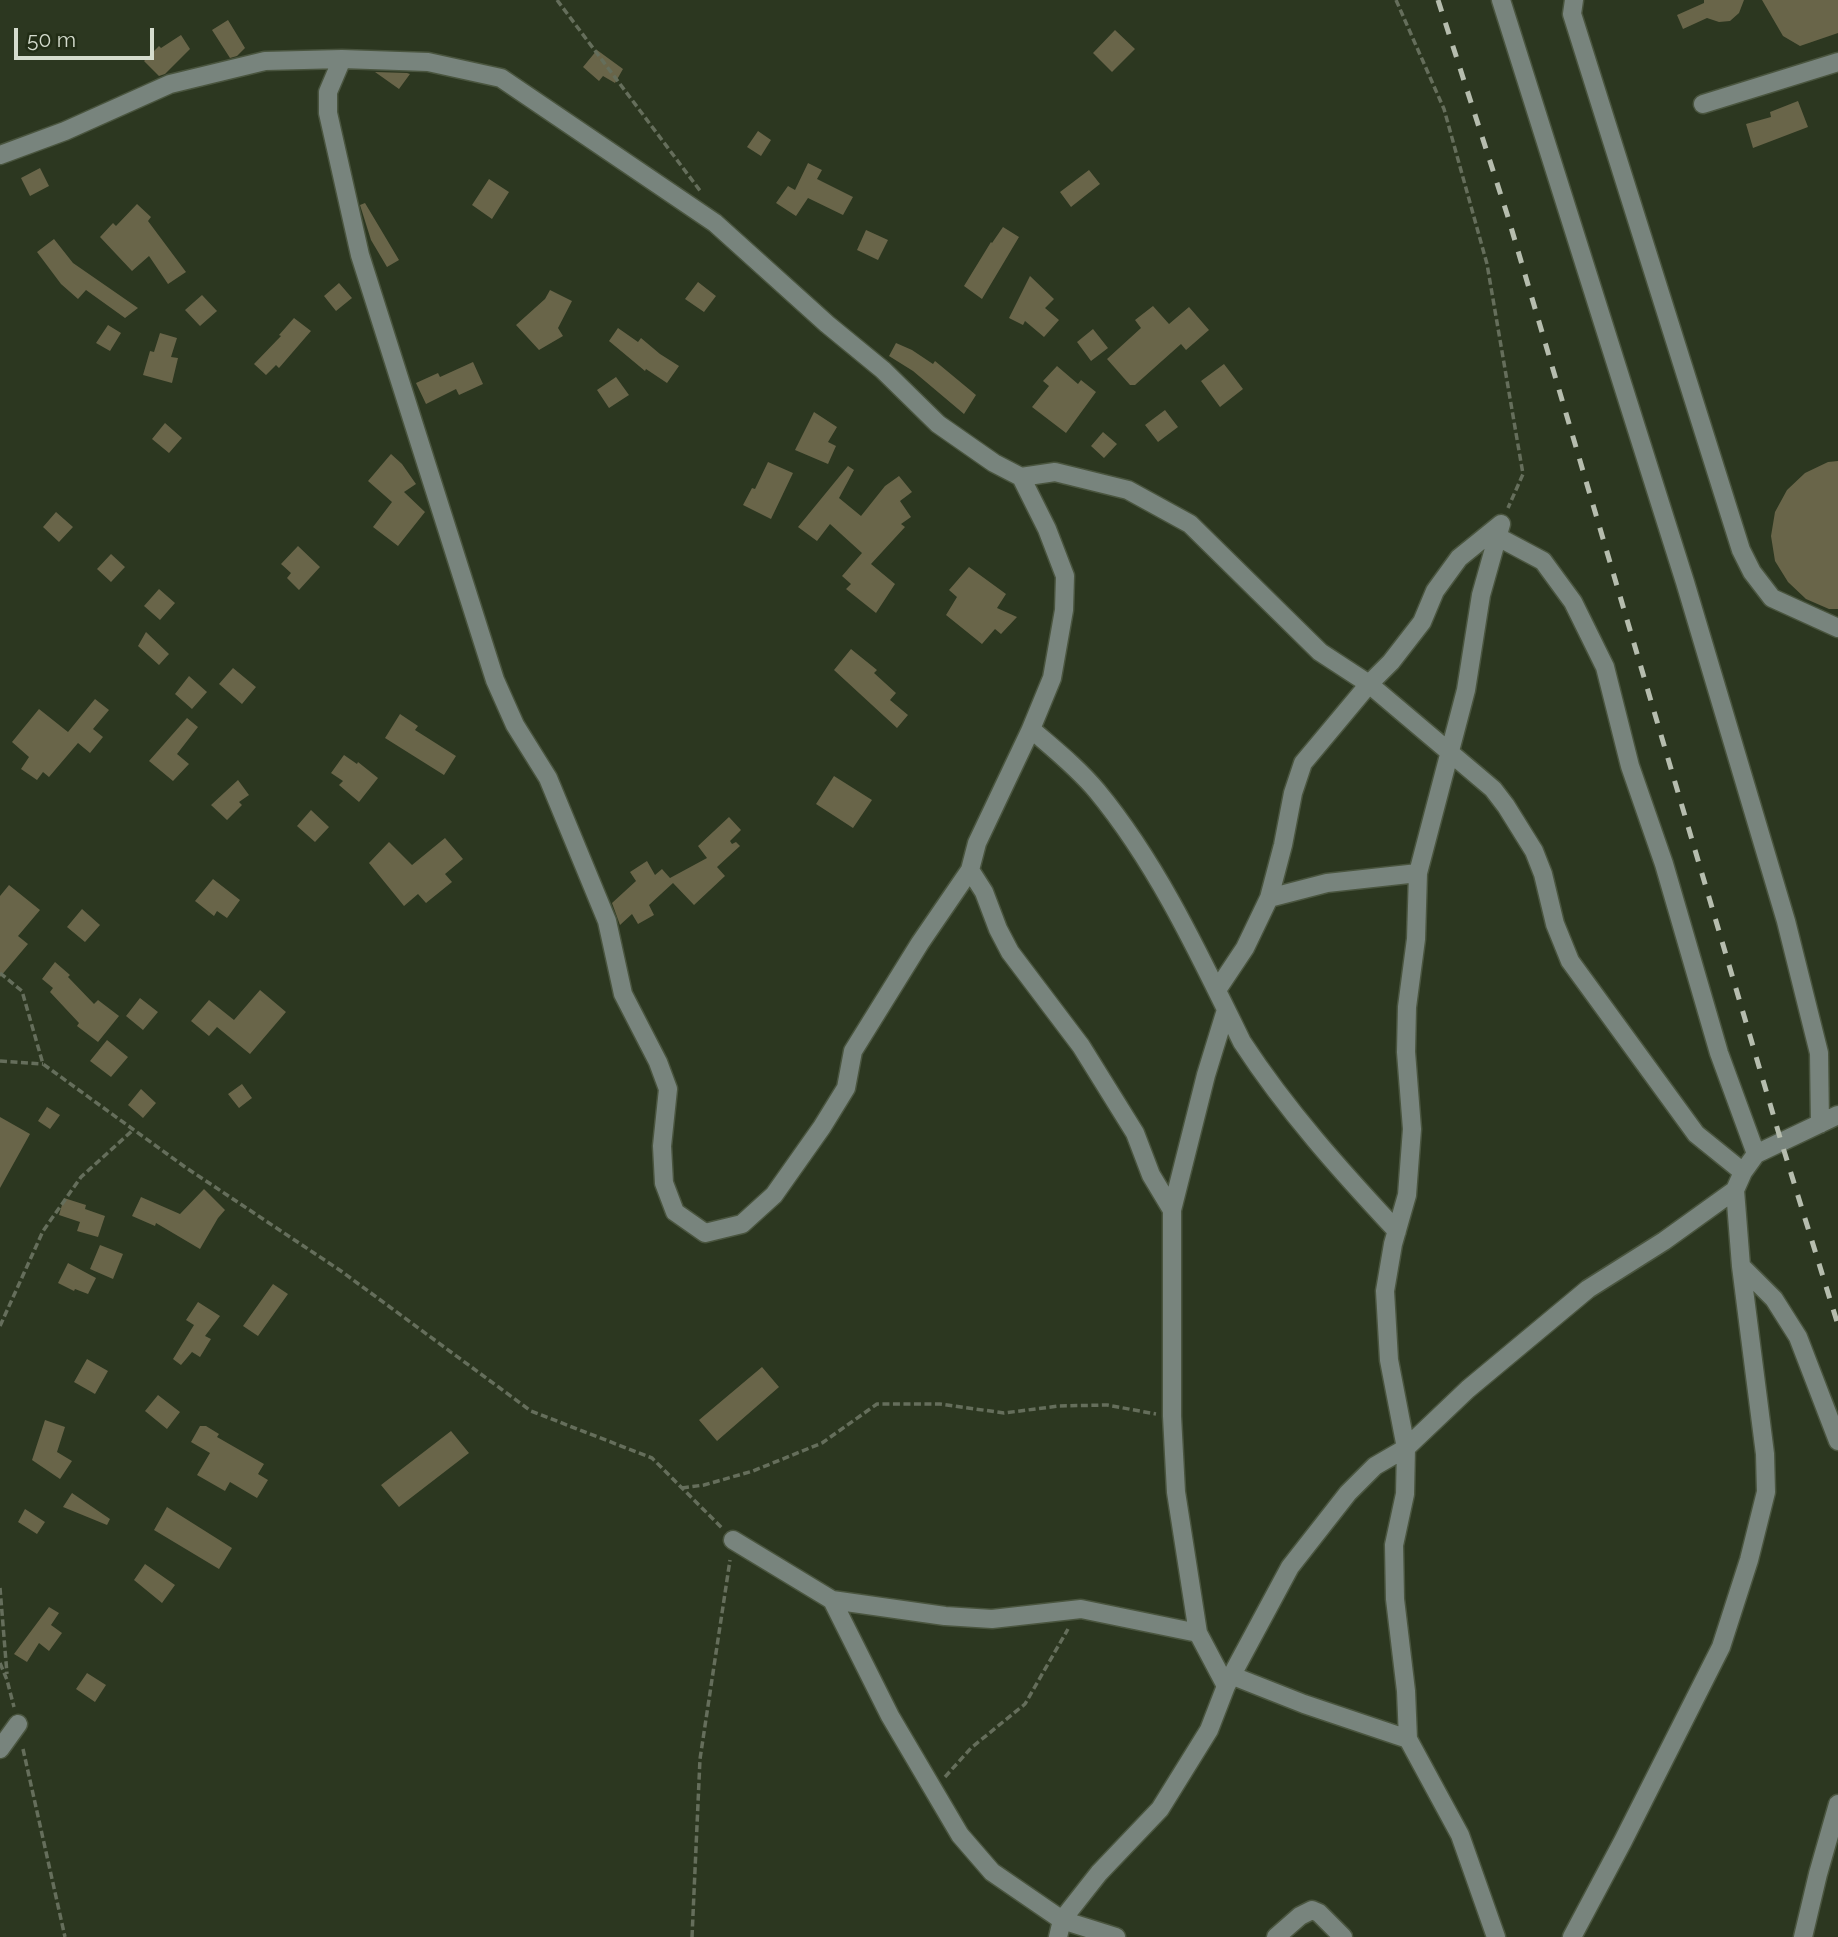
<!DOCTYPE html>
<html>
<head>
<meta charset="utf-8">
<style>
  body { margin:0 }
  #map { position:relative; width:1838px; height:1937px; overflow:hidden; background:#2c3720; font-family:Raleway,sans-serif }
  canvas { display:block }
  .scale { position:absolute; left:14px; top:28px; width:140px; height:32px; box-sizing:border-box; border:4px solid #d5dcce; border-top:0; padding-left:9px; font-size:21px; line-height:24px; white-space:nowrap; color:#d5dcce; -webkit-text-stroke:5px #222d16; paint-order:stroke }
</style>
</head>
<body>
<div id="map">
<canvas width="1838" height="1937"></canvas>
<div class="scale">50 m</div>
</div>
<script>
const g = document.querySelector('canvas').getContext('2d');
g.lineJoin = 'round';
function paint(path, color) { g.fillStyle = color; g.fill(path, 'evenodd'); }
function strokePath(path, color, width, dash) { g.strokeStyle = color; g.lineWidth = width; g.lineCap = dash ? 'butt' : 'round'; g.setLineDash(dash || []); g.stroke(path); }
paint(new Path2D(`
  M 1704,0 L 1744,0 L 1739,13 L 1730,21 L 1719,22 L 1707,18 L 1683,29 L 1677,15 L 1704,3 Z
  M 1762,0 L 1838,0 L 1838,33 L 1800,46 L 1783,36 Z
  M 228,20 L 245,48 L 237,56 L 230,58 L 212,30 Z
  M 1115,30 L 1135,49 L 1112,72 L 1093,53 Z
  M 181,35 L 190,49 L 165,74 L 159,76 L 144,61 L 159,46 L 161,48 Z
  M 597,50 L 623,69 L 615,83 L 603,76 L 599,81 L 583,67 Z
  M 375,72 L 407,73 L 410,74 L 399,89 Z
  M 1798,101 L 1808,127 L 1753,148 L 1746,124 L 1771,117 L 1770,112 Z
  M 758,131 L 771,140 L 761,156 L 747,147 Z
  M 808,163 L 822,170 L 817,179 L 853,197 L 843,215 L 808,198 L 796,216 L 776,203 L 788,186 L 795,190 Z
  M 40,168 L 49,186 L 30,196 L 21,178 Z
  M 1089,170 L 1100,184 L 1071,207 L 1060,192 Z
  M 489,179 L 509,192 L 492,219 L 472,205 Z
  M 365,203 L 399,260 L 387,267 L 371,240 L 360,205 Z
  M 137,204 L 151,217 L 148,221 L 186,272 L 168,284 L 149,256 L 132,271 L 100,237 L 113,223 L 116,226 Z
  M 1003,227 L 1019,237 L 982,299 L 964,286 L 991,242 L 992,243 Z
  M 866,230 L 888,240 L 878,260 L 857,250 Z
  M 54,239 L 73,263 L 138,308 L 125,318 L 86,290 L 78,299 L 61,284 L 37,252 Z
  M 1030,276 L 1054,299 L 1045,308 L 1059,320 L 1044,337 L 1025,321 L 1023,325 L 1009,318 Z
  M 698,282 L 716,296 L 704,312 L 685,299 Z
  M 339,283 L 352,298 L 336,311 L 324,296 Z
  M 550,290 L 572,301 L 558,328 L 563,336 L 539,350 L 516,325 L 545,299 Z
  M 202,295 L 217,311 L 200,326 L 185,310 Z
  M 1153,306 L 1169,324 L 1189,307 L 1209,330 L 1186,350 L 1181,344 L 1135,385 L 1130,385 L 1107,359 L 1141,328 L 1135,320 Z
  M 294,318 L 311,331 L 279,368 L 276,365 L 266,375 L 254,364 L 281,336 L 279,335 Z
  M 108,325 L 121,333 L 110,351 L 96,343 Z
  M 618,328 L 638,342 L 641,338 L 660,354 L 679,366 L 667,383 L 646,369 L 645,371 L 609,341 Z
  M 1093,329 L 1108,348 L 1091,361 L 1077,342 Z
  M 160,333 L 177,338 L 171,357 L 178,358 L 172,383 L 143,375 L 150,351 L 154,352 Z
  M 896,343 L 912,350 L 933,364 L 935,361 L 976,395 L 964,414 L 913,371 L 889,356 Z
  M 473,362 L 483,384 L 459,395 L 456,389 L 426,404 L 416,383 L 438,373 L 440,377 Z
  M 1224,364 L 1243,389 L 1220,407 L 1201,381 Z
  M 1057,366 L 1078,384 L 1081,380 L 1096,392 L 1066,433 L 1032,407 L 1049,386 L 1043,381 Z
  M 616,377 L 629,395 L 609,408 L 597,390 Z
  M 1165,410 L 1178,427 L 1158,442 L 1145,425 Z
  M 814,412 L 837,427 L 828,442 L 836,446 L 828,464 L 795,450 Z
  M 165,423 L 182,438 L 169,453 L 152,439 Z
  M 1103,432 L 1117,444 L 1104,458 L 1091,446 Z
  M 391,454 L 402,464 L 416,484 L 404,492 L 425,512 L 398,546 L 373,527 L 392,502 L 368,481 Z
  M 1838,461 L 1838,609 L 1829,609 L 1806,599 L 1788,582 L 1775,561 L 1771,536 L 1775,512 L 1787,490 L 1805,473 L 1828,462 Z
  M 768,462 L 793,473 L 771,519 L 743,505 L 752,488 L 755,489 Z
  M 848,466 L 854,470 L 839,498 L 861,516 L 885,486 L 899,476 L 912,492 L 900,501 L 911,517 L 901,524 L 905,527 L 871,564 L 895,584 L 876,613 L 846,589 L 851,584 L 842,576 L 862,553 L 830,524 L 817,541 L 798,527 Z
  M 56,512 L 73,527 L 59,542 L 43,527 Z
  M 298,546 L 320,567 L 299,590 L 287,578 L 291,573 L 281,564 Z
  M 111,554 L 125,567 L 111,582 L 97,569 Z
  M 969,567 L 1006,594 L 997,608 L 1017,617 L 1001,634 L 995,629 L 982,644 L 946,615 L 957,597 L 949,590 Z
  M 159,589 L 175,603 L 160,620 L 144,606 Z
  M 146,632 L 169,654 L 159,665 L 138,646 Z
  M 851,649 L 877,670 L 874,673 L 896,693 L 890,700 L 908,715 L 897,728 L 834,670 Z
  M 233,668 L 256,687 L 242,704 L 219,684 Z
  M 189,676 L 207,692 L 192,709 L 175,694 Z
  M 95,699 L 109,710 L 93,729 L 103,737 L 90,753 L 78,743 L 49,777 L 43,772 L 37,780 L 21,769 L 29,757 L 12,742 L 39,709 L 68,732 Z
  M 400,714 L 418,726 L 415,730 L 456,756 L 444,775 L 385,738 Z
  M 187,718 L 198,727 L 177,754 L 189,764 L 173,781 L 149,761 Z
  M 344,755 L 357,764 L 358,762 L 378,778 L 359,802 L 339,785 L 343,781 L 331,773 Z
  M 834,776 L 872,800 L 853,828 L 816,804 Z
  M 238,780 L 249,795 L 239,802 L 242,805 L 227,820 L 211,805 Z
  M 311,810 L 329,827 L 315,842 L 297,826 Z
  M 729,817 L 741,830 L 730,841 L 732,844 L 736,842 L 740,846 L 717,867 L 725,876 L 694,905 L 673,883 L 649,905 L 654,915 L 638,924 L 632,914 L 620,925 L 612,903 L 636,881 L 630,872 L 647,861 L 655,875 L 662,869 L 670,878 L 707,858 L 698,846 Z
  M 445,838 L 463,859 L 445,874 L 452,882 L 426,903 L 418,894 L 404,906 L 369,863 L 389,842 L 412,865 Z
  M 213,879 L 240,900 L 227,918 L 217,911 L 214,916 L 195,901 Z
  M 9,885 L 40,910 L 18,936 L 28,944 L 0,977 L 0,896 Z
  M 82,909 L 100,925 L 85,942 L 67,927 Z
  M 55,962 L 70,975 L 68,977 L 94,1004 L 98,1000 L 119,1016 L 98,1042 L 77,1026 L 79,1023 L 50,992 L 53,988 L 42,979 Z
  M 260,990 L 286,1012 L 250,1054 L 217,1027 L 209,1036 L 191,1021 L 209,1000 L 234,1020 Z
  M 140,998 L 158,1012 L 143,1030 L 126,1016 Z
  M 107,1040 L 128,1057 L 111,1077 L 90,1061 Z
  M 242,1084 L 252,1098 L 239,1108 L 228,1094 Z
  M 141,1089 L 156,1103 L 143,1118 L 128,1105 Z
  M 47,1107 L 60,1115 L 50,1129 L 38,1121 Z
  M 0,1117 L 30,1134 L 0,1188 Z
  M 204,1189 L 225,1210 L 218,1218 L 200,1249 L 156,1223 L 155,1226 L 132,1216 L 141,1197 L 180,1214 Z
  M 64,1198 L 86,1205 L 85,1209 L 105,1216 L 98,1237 L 77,1231 L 80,1222 L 59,1215 Z
  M 100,1245 L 123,1254 L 113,1279 L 90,1269 Z
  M 68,1263 L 96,1278 L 88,1294 L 75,1289 L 74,1291 L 58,1283 Z
  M 273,1284 L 288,1294 L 258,1336 L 243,1326 Z
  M 198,1302 L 220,1316 L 205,1336 L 211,1339 L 200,1357 L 192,1352 L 181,1365 L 173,1359 L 194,1325 L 186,1320 Z
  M 87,1359 L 108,1371 L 95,1394 L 74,1382 Z
  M 762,1367 L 779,1387 L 717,1441 L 699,1420 Z
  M 158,1395 L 180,1412 L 167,1429 L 145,1411 Z
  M 45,1420 L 65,1427 L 57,1452 L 72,1461 L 60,1479 L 32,1460 Z
  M 200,1426 L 206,1426 L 219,1434 L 217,1437 L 264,1464 L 258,1474 L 268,1480 L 257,1498 L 230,1482 L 225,1491 L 197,1475 L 210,1453 L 191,1442 Z
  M 451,1431 L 469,1453 L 399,1507 L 381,1485 Z
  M 72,1493 L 110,1519 L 107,1525 L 63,1507 Z
  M 167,1507 L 232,1548 L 219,1569 L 154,1530 Z
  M 25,1509 L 45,1522 L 37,1534 L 18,1522 Z
  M 145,1564 L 175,1585 L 162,1603 L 134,1580 Z
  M 49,1607 L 59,1613 L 51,1625 L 62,1633 L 49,1651 L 39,1643 L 27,1662 L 14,1654 Z
  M 87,1673 L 106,1685 L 95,1702 L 76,1689 Z`), '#696549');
const minor = new Path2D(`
  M 1501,0 L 1685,582 L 1786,921 L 1819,1053 L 1820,1124
  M 1574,0 L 1572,14 L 1741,550 L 1752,572 L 1772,598 L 1838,628
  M 342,59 L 328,92 L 328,113 L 360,255 L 495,680 L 515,725 L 548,778 L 607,921 L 623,994 L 658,1062 L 668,1089 L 662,1146 L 664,1183 L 675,1212 L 705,1233 L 742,1224 L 774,1195 L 822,1127 L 846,1088 L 853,1051 L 920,943 L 970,870
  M 1703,104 L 1838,62
  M 0,155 L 65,131 L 170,84 L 265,61 L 342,59 L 428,62 L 501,78 L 715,223 L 827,324 L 883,370 L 938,424 L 994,463 L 1021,477 L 1055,472 L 1128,490 L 1190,524 L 1320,652 L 1369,684 L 1493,789 L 1506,806 L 1534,851 L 1543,874 L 1555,924 L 1570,961 L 1696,1134 L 1743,1172
  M 1021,477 L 1047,529 L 1065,576 L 1064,610 L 1052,678 L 1031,729 L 977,843 L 970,870 L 984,892 L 998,929 L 1010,952 L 1081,1046 L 1135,1133 L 1151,1175 L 1172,1210
  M 1498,537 L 1543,561 L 1573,602 L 1605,667 L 1630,766 L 1664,864 L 1719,1053 L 1756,1154
  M 1031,729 C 1054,749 1078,768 1097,791 C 1158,865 1200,956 1242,1042 C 1287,1111 1341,1171 1397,1231
  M 1269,898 L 1327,883 L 1418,873
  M 1217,990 L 1245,948 L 1269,898 L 1283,845 L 1293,793 L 1303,763 L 1369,684 L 1391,662 L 1422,622 L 1435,591 L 1459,558 L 1501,524
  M 1741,1266 L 1774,1299 L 1798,1337 L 1838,1441
  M 733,1540 L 832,1600 L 890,1716 L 960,1835 L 992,1872 L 1062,1920 L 1116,1937
  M 832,1600 L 945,1616 L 992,1619 L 1081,1609 L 1198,1633
  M 1233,1676 L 1304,1704 L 1408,1739
  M 1226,1686 L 1198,1633 L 1176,1492 L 1172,1416 L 1172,1210 L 1206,1075 L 1226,1010
  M 0,1749 L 18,1724
  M 1058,1937 L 1062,1920 L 1099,1873 L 1160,1809 L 1209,1730 L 1226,1686 L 1290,1567 L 1348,1493 L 1375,1466 L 1406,1448 L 1468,1389 L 1588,1289 L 1664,1241 L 1735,1190
  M 1276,1937 L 1300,1916 L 1312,1910 L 1319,1913 L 1343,1937
  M 1496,1937 L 1460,1835 L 1408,1739 L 1406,1691 L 1395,1599 L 1394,1545 L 1405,1494 L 1406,1448 L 1389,1360 L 1385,1291 L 1393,1244 L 1407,1195 L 1412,1129 L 1406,1052 L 1407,1007 L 1416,939 L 1418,873 L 1466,690 L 1481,595 L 1501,524
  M 1572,1937 L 1623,1841 L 1721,1647 L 1749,1560 L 1766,1492 L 1765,1454 L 1741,1266 L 1735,1190 L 1743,1172 L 1756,1154 L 1838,1115
  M 1803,1937 L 1818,1874 L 1838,1804`);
strokePath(minor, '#4a553f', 21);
strokePath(new Path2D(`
  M 557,0 L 701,192
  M 1396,0 L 1444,109 L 1487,264 L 1523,474 L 1508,508
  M 0,973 L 22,991 L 43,1064 L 185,1167 L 341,1271 L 531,1411 L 652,1458 L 723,1529
  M 0,1061 L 43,1064
  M 0,1326 L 43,1231 L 81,1177 L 133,1130
  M 682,1488 L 704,1485 L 753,1471 L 822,1443 L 877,1404 L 940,1404 L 1004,1413 L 1059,1406 L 1107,1405 L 1156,1414
  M 0,1588 L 7,1674
  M 0,1663 L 7,1680 L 14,1707
  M 23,1749 L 65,1937
  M 945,1777 L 971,1748 L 1025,1704 L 1068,1629
  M 692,1937 L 700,1759 L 730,1560`), '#656e5b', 3.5, [7, 3.5]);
strokePath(minor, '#78847d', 18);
strokePath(new Path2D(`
  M 1438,0 L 1508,217 L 1781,1141 L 1838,1325`), '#b6bdae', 5, [12, 12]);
</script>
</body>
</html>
